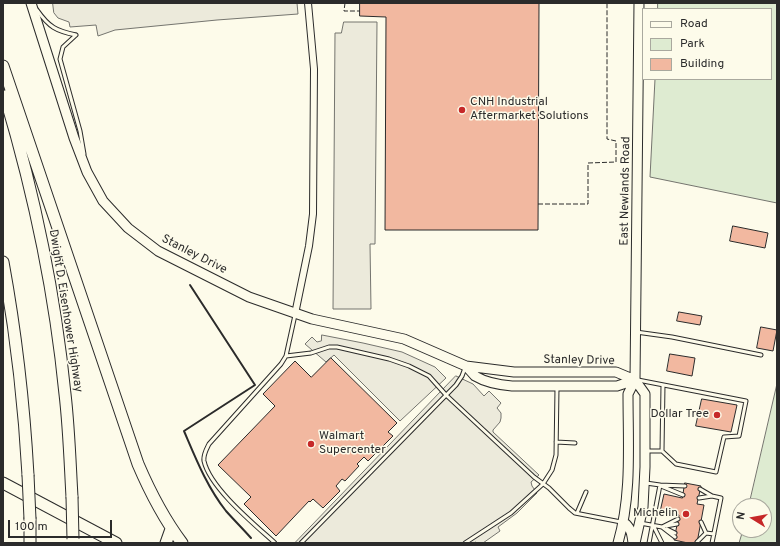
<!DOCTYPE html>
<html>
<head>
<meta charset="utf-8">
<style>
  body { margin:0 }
  #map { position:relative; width:780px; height:546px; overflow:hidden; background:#fdfbea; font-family:Overpass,sans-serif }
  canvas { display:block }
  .frame { position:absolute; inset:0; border:4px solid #2b2b2b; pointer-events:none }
  .legend { position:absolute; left:642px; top:8px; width:130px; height:72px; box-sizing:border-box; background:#fdfbea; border:1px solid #a9a89e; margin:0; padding:5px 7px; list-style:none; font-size:12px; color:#2b2b2b }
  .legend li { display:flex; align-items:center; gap:8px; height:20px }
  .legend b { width:20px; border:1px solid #a9a89e }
  .north { position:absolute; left:732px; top:498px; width:40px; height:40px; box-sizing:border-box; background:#fdfbea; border:1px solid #a9a89e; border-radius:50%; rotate:281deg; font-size:11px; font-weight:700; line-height:16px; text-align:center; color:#2b2b2b }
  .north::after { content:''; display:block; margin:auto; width:14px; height:18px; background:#c62828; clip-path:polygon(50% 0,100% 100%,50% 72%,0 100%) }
  .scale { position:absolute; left:8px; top:520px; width:104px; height:18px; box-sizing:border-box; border:2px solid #2b2b2b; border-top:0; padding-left:5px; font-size:12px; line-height:14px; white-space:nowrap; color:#2b2b2b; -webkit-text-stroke:3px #fdfbea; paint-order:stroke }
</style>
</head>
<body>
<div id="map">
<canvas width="780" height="546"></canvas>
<div class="frame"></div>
<ul class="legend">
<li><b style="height:5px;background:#fdfbea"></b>Road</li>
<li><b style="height:11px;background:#deebd1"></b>Park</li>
<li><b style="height:11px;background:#f2b8a0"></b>Building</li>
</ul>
<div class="north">N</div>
<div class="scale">100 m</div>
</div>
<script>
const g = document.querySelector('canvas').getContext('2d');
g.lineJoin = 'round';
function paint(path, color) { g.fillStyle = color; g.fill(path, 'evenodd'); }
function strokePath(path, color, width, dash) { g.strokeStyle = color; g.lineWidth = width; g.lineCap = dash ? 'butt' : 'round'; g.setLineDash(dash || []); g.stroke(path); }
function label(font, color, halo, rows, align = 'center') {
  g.font = font + ' Overpass,sans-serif'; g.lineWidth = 3; g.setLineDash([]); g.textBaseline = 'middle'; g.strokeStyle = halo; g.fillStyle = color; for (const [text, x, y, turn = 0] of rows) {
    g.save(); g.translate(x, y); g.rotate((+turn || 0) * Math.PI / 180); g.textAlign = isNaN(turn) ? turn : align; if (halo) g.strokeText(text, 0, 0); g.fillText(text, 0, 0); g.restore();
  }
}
const green = new Path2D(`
  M 658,3 L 777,3 L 777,203 L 650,177 L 655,79 L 771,79 L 771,9 L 658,9 Z
  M 777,384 L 777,543 L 739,543 L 743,530 L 764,530 L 764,506 L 749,506 Z`);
paint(green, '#deebd1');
strokePath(green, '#74746e', 1);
const parking = new Path2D(`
  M 53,3 L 297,3 L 298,14 L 217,20 L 115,30 L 98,36 L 96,25 L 70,27 L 69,22 L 58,18 L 54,13 Z
  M 344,22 L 377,22 L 375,244 L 370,244 L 371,309 L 333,309 L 335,33 L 341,33 Z
  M 322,335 L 363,343 L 402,352 L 435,367 L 446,378 L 400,421 L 334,355 L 326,362 L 305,344 L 312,337 L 317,342 L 321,341 Z
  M 456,376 L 473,384 L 484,396 L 489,391 L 501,403 L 497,408 L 501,413 L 501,418 L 500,422 L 493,430 L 493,432 L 539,475 L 531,482 L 532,486 L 537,493 L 517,513 L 498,527 L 500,531 L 483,543 L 477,543 L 476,542 L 473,543 L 295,543 Z`);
paint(parking, '#eceadb');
strokePath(parking, '#74746e', 1);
const building = new Path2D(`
  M 360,3 L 539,3 L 538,230 L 385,230 L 386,17 L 360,16 Z
  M 733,226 L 768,233 L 765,248 L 730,241 Z
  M 679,312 L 702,316 L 700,325 L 677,321 Z
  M 761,327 L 777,330 L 773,351 L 757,348 Z
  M 670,354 L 695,358 L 692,376 L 667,371 Z
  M 331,358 L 397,423 L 388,432 L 393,436 L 368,461 L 364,457 L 357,464 L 359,466 L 345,481 L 342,479 L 336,486 L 340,491 L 323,508 L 313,499 L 310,502 L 309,501 L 276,536 L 244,504 L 251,497 L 218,465 L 275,406 L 263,394 L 295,361 L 311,377 Z
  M 702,399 L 737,405 L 731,432 L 696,426 Z
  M 685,483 L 701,486 L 697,504 L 704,505 L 697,543 L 688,543 L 674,540 L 679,515 L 660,512 L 664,494 L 682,498 Z`);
paint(building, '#f2b8a0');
strokePath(building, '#2b2b2b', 1);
const lane = new Path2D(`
  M 37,10 C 49,27 56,31 76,35
  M 76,35 L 63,47 L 60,59 L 80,131 L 84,154
  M 636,332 L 672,337 L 761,355
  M 286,356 L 311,353 L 329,347 L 337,347 L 389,359 L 409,366 L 429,376 L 446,395 L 534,477 L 549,488 L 569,508 L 575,513 L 621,522
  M 638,380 L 746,401 L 739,436 L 724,437 L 716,472 L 676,464 L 662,451 L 646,451
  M 556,442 L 575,443
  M 662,451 L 663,385
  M 646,483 L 660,485 L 685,486
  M 661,486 L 683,495
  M 700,489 L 712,496
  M 699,498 L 712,496 L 721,498 L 712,543
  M 577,513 L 586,492
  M 701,522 L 706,533
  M 640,523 L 662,527 L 675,537
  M 653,525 L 662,543
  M 666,526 L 677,524
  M 662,527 L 678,519
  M 667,529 L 675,533
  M 697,542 L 706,533 L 714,534
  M 275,543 C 254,524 210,488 204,461 C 203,455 206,450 209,444 L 281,364 L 286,356 L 295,315
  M 301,543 L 456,385 L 462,376 L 465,368
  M 465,543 L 511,513 L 543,484 L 552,470 L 556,455 L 557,388
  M 649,543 L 660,485`);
const street = new Path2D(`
  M 295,314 L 309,246 L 313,214 L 314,69 L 308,3`);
const secondary = new Path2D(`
  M 31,3 L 74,138 L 87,172 L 103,201 L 128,228 L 158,251 L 249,297 L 312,319 L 404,339 L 466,366 L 514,372 L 616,372 L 635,380
  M 466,366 C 469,369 472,373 475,376 C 485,382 500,385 512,386 L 617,386 L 635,380
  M 623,522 C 631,527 632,534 633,543
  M 618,543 C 632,495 628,444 628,394 L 635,380 L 639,3
  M 635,543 L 643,507 L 645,467 L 645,394 L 635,380`);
const highway = new Path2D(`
  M 3,66 L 138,464 C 150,492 164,519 182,543
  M 5,96 C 34,193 55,293 65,394 C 69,428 70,462 72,497
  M 3,262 C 16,333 24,403 28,475
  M 3,483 L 116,543
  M 30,519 L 30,543
  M 166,543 L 171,529`);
strokePath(lane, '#2b2b2b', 5);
strokePath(street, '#2b2b2b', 8);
strokePath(secondary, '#2b2b2b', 11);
strokePath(highway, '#2b2b2b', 13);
strokePath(lane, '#fdfbea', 3);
strokePath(street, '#fdfbea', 6);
strokePath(secondary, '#fdfbea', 9);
strokePath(highway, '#fdfbea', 11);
const highwayBridge = new Path2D(`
  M 28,475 L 30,519
  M 72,497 L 73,539`);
strokePath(highwayBridge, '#2b2b2b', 13, []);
strokePath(highwayBridge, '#fdfbea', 11);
strokePath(new Path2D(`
  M 345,3 L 344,11 L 360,11
  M 538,204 L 588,204 L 588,163 L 616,162 L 616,141 L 607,139 L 607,3`), '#2b2b2b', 1, [5, 2]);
strokePath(new Path2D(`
  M 190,285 L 255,385 L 184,431 C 196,459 207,487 226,511 C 234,520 243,529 251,538`), '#2b2b2b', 2);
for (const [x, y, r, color] of [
  [462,110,4,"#c62828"],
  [717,415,4,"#c62828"],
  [311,444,4,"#c62828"],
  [686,514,4,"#c62828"]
]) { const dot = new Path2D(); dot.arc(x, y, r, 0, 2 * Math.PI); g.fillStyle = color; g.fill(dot); strokePath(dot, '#fdfbea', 1.5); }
label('12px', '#2b2b2b', '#fdfbea', [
  ["CNH Industrial",470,103],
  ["Aftermarket Solutions",470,117],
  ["Dollar Tree",709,415,"right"],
  ["Walmart",319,437],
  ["Supercenter",319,451],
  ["Michelin",678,514,"right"]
], 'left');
label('12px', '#2b2b2b', '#fdfbea', [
  ["East Newlands Road",626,191,-89],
  ["Stanley Drive",194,255,27],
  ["Dwight D. Eisenhower Highway",65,311,81],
  ["Stanley Drive",579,361,1]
]);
</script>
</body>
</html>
